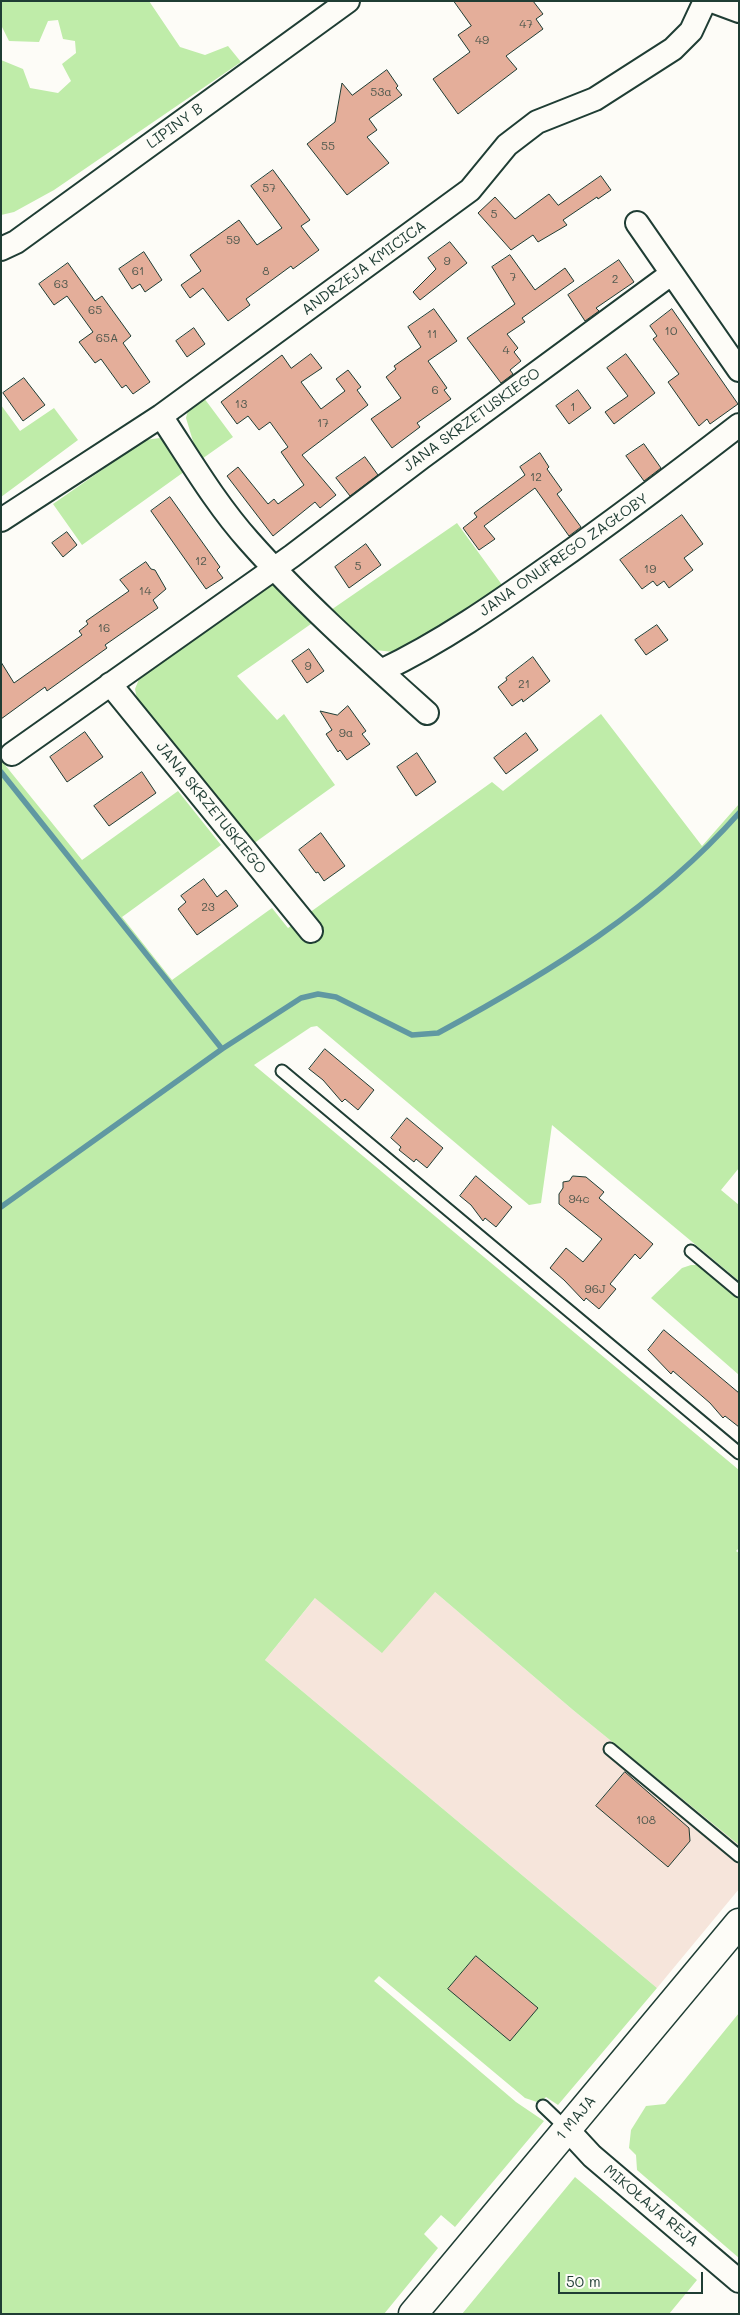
<!DOCTYPE html>
<html>
<head>
<meta charset="utf-8">
<style>
  body { margin:0 }
  #map { position:relative; width:740px; height:2315px; overflow:hidden; background:#fdfcf7; font-family:Mali,sans-serif }
  canvas { display:block }
  .frame { position:absolute; inset:0; border:2px solid #1f3d34; pointer-events:none }
  .scale { position:absolute; left:558px; top:2272px; width:145px; height:22px; box-sizing:border-box; border:2px solid #1f3d34; border-top:0; padding-left:6px; font-size:15px; line-height:18px; white-space:nowrap; color:#1f3d34; -webkit-text-stroke:4px #fdfcf7; paint-order:stroke }
</style>
</head>
<body>
<div id="map">
<canvas width="740" height="2315"></canvas>
<div class="frame"></div>
<div class="scale">50 m</div>
</div>
<script>
const g = document.querySelector('canvas').getContext('2d');
g.lineJoin = 'round';
function paint(path, color) { g.fillStyle = color; g.fill(path, 'evenodd'); }
function strokePath(path, color, width, dash) { g.strokeStyle = color; g.lineWidth = width; g.lineCap = dash ? 'butt' : 'round'; g.setLineDash(dash || []); g.stroke(path); }
function label(font, color, halo, rows, align = 'center') {
  g.font = font + ' Mali,sans-serif'; g.lineWidth = 4.5; g.setLineDash([]); g.textBaseline = 'middle'; g.strokeStyle = halo; g.fillStyle = color; for (const [text, x, y, turn = 0] of rows) {
    g.save(); g.translate(x, y); g.rotate((+turn || 0) * Math.PI / 180); g.textAlign = isNaN(turn) ? turn : align; if (halo) g.strokeText(text, 0, 0); g.fillText(text, 0, 0); g.restore();
  }
}
paint(new Path2D(`
  M 435,1592 L 573,1710 L 739,1845 L 739,1889 L 657,1988 L 265,1660 L 316,1597 Z`), '#f6e5db');
paint(new Path2D(`
  M 1,1 L 149,1 L 180,47 L 205,55 L 228,46 L 241,62 L 54,190 L 14,212 L 1,215 L 1,60 L 23,69 L 30,88 L 58,93 L 71,81 L 62,64 L 76,53 L 75,41 L 63,39 L 58,20 L 48,21 L 39,42 L 9,41 L 1,25 Z
  M 201,394 L 233,437 L 199,461 L 186,418 L 189,406 Z
  M 1,405 L 20,431 L 54,408 L 78,440 L 1,497 Z
  M 160,438 L 175,448 L 188,469 L 82,545 L 53,504 L 145,440 Z
  M 457,523 L 505,589 L 403,653 L 375,650 L 363,645 L 328,612 Z
  M 278,579 L 318,619 L 237,676 L 277,720 L 284,714 L 335,785 L 253,844 L 137,699 L 135,689 L 141,674 Z
  M 601,714 L 702,846 L 739,804 L 739,1168 L 721,1190 L 739,1205 L 739,1281 L 552,1125 L 541,1203 L 529,1205 L 317,1026 L 311,1027 L 254,1065 L 739,1470 L 739,1548 L 736,1551 L 739,1553 L 739,1845 L 573,1710 L 435,1592 L 382,1653 L 315,1598 L 265,1660 L 657,1988 L 558,2105 L 546,2097 L 540,2103 L 525,2098 L 379,1976 L 374,1981 L 516,2102 L 544,2121 L 455,2227 L 441,2215 L 424,2234 L 438,2248 L 384,2314 L 1,2314 L 1,760 L 82,860 L 178,791 L 221,845 L 122,917 L 172,980 L 272,908 L 288,928 L 492,782 L 503,791 Z
  M 691,1265 L 700,1265 L 739,1298 L 739,1375 L 651,1298 L 682,1268 Z
  M 739,2013 L 739,2258 L 637,2170 L 636,2155 L 629,2148 L 631,2130 L 646,2106 L 665,2104 Z
  M 575,2177 L 697,2280 L 669,2314 L 462,2314 Z`), '#bfeca9');
strokePath(new Path2D(`
  M 1,772 L 222,1049
  M 1,1207 L 222,1049 L 301,998 L 318,994 L 336,997 L 412,1035 L 438,1033 C 547,974 656,907 739,813`), '#6098a2', 5.5);
const building = new Path2D(`
  M 454,1 L 533,1 L 543,14 L 536,19 L 543,29 L 506,56 L 517,69 L 458,114 L 433,79 L 470,52 L 458,35 L 471,26 Z
  M 387,70 L 398,86 L 396,88 L 402,95 L 369,119 L 377,130 L 367,137 L 389,163 L 347,195 L 307,144 L 335,122 L 342,83 L 352,95 Z
  M 273,170 L 310,220 L 301,226 L 319,250 L 293,269 L 291,266 L 246,299 L 250,305 L 228,321 L 203,288 L 190,298 L 181,285 L 201,271 L 190,255 L 239,220 L 257,245 L 282,228 L 251,186 Z
  M 601,176 L 611,190 L 598,199 L 597,197 L 563,220 L 567,225 L 538,242 L 533,235 L 511,250 L 478,213 L 495,197 L 515,219 L 549,194 L 558,205 Z
  M 450,242 L 467,263 L 420,300 L 413,292 L 436,269 L 428,258 Z
  M 144,252 L 162,280 L 145,292 L 140,284 L 132,289 L 119,269 Z
  M 510,255 L 535,290 L 565,268 L 574,281 L 522,318 L 525,322 L 507,334 L 518,348 L 514,352 L 521,361 L 510,370 L 513,374 L 501,383 L 467,338 L 515,304 L 492,267 Z
  M 619,260 L 634,282 L 596,308 L 599,311 L 585,321 L 568,295 Z
  M 68,263 L 95,301 L 102,296 L 131,336 L 123,343 L 150,382 L 133,394 L 126,385 L 122,388 L 101,359 L 95,363 L 79,342 L 93,332 L 67,296 L 54,305 L 39,284 Z
  M 434,309 L 457,341 L 428,361 L 447,388 L 444,390 L 451,399 L 417,423 L 420,427 L 392,448 L 371,419 L 401,398 L 386,377 L 396,369 L 394,366 L 421,347 L 408,327 Z
  M 672,309 L 738,404 L 710,424 L 707,419 L 699,426 L 668,382 L 679,374 L 653,339 L 657,336 L 650,326 Z
  M 194,328 L 205,344 L 187,357 L 176,341 Z
  M 311,354 L 322,368 L 301,382 L 321,409 L 345,391 L 336,379 L 348,370 L 361,387 L 357,390 L 368,405 L 302,455 L 336,495 L 320,508 L 315,502 L 273,536 L 227,476 L 238,467 L 268,504 L 274,499 L 278,504 L 304,485 L 281,452 L 288,447 L 270,422 L 259,430 L 248,416 L 237,424 L 221,402 L 282,355 L 291,368 Z
  M 626,354 L 655,393 L 614,424 L 605,412 L 628,396 L 607,368 Z
  M 24,378 L 45,405 L 23,421 L 3,393 Z
  M 578,390 L 591,408 L 569,424 L 556,406 Z
  M 644,444 L 661,468 L 644,481 L 626,456 Z
  M 540,453 L 549,467 L 547,469 L 562,490 L 557,494 L 581,527 L 569,536 L 535,488 L 484,526 L 495,539 L 479,550 L 463,528 L 477,517 L 474,513 L 525,475 L 520,467 Z
  M 365,457 L 378,475 L 350,496 L 336,478 Z
  M 170,497 L 220,567 L 217,570 L 223,578 L 206,589 L 151,511 Z
  M 682,515 L 703,544 L 684,558 L 693,570 L 669,588 L 664,581 L 657,586 L 653,581 L 642,589 L 620,560 Z
  M 67,532 L 77,545 L 63,557 L 52,543 Z
  M 366,544 L 381,565 L 349,588 L 335,567 Z
  M 146,562 L 151,569 L 155,570 L 166,589 L 153,600 L 158,608 L 105,645 L 107,648 L 47,691 L 45,687 L 1,719 L 1,662 L 14,683 L 82,635 L 79,631 L 88,624 L 86,621 L 129,591 L 120,580 Z
  M 657,625 L 668,640 L 646,655 L 635,640 Z
  M 309,649 L 324,671 L 307,683 L 292,661 Z
  M 533,657 L 550,681 L 523,702 L 522,699 L 512,706 L 498,687 L 507,680 L 506,678 Z
  M 348,706 L 366,731 L 362,734 L 370,744 L 347,760 L 340,750 L 338,752 L 326,734 L 332,730 L 320,711 L 337,715 Z
  M 85,732 L 103,757 L 67,782 L 50,757 Z
  M 526,733 L 538,750 L 506,774 L 494,758 Z
  M 417,753 L 436,782 L 416,796 L 397,767 Z
  M 142,772 L 156,793 L 109,826 L 94,806 Z
  M 321,833 L 345,866 L 324,881 L 318,872 L 316,873 L 299,850 Z
  M 204,879 L 217,897 L 226,890 L 238,906 L 197,935 L 178,909 L 186,902 L 181,896 Z
  M 325,1049 L 374,1090 L 358,1110 L 345,1099 L 342,1102 L 323,1080 L 309,1069 Z
  M 407,1118 L 443,1148 L 427,1168 L 416,1159 L 414,1162 L 399,1150 L 401,1147 L 391,1138 Z
  M 476,1176 L 512,1207 L 496,1227 L 485,1218 L 483,1221 L 471,1205 L 460,1196 Z
  M 573,1176 L 586,1177 L 604,1192 L 599,1198 L 653,1244 L 640,1259 L 635,1254 L 610,1284 L 616,1289 L 599,1309 L 586,1298 L 584,1301 L 564,1280 L 550,1268 L 566,1248 L 583,1262 L 602,1239 L 559,1204 L 559,1194 L 563,1188 L 563,1182 L 569,1181 Z
  M 664,1330 L 739,1393 L 739,1427 L 725,1416 L 723,1418 L 710,1403 L 673,1371 L 671,1374 L 648,1350 Z
  M 625,1772 L 689,1828 L 690,1841 L 668,1867 L 596,1806 Z
  M 476,1956 L 538,2008 L 510,2041 L 448,1989 Z`);
paint(building, '#e4ae9a');
strokePath(building, '#1f3d34', 1);
const lane = new Path2D(`
  M 282,1071 L 739,1453
  M 691,1251 L 739,1291
  M 610,1749 L 739,1856
  M 543,2106 L 567,2129`);
const street = new Path2D(`
  M 712,1 L 739,11
  M 637,223 L 739,370
  M 1,249 L 16,242 L 348,1
  M 161,416 C 189,458 215,503 249,541 C 303,602 366,658 427,713
  M 1,520 L 161,416 L 470,190 L 507,145 L 537,122 L 595,99 L 673,49 L 691,31 L 705,1
  M 381,671 C 442,642 496,604 551,565 C 615,520 677,473 739,425
  M 110,684 L 311,931
  M 12,754 L 292,556 L 421,458 L 671,274
  M 567,2129 L 592,2156 L 739,2281`);
const secondary = new Path2D(`
  M 413,2314 L 739,1923`);
strokePath(lane, '#1f3d34', 15);
strokePath(street, '#1f3d34', 26);
strokePath(secondary, '#1f3d34', 31);
strokePath(lane, '#fdfcf7', 11);
strokePath(street, '#fdfcf7', 22);
strokePath(secondary, '#fdfcf7', 28);
label('12px', '#50594e', null, [
  ["47",526,24],
  ["49",482,40],
  ["53a",381,92],
  ["55",328,146],
  ["57",269,188],
  ["5",494,214],
  ["59",233,240],
  ["9",447,261],
  ["61",138,271],
  ["8",266,271],
  ["7",513,277],
  ["2",615,279],
  ["63",61,284],
  ["65",95,310],
  ["10",671,331],
  ["11",432,334],
  ["65A",107,338],
  ["4",506,350],
  ["6",435,390],
  ["13",241,404],
  ["1",573,407],
  ["17",323,423],
  ["12",536,477],
  ["12",201,561],
  ["5",358,566],
  ["19",650,569],
  ["14",145,591],
  ["16",104,628],
  ["9",308,666],
  ["21",524,684],
  ["9a",346,733],
  ["23",208,907],
  ["94c",579,1199],
  ["96J",595,1289],
  ["108",646,1820]
]);
label('15px', '#1f3d34', '#fdfcf7', [
  ["LIPINY B",175,126,-36],
  ["ANDRZEJA KMICICA",364,268,-36],
  ["JANA SKRZETUSKIEGO",472,420,-36],
  ["JANA ONUFREGO ZAGŁOBY",564,555,-35],
  ["JANA SKRZETUSKIEGO",211,808,51],
  ["1 MAJA",576,2118,-50],
  ["MIKOŁAJA REJA",651,2206,40]
]);
</script>
</body>
</html>
